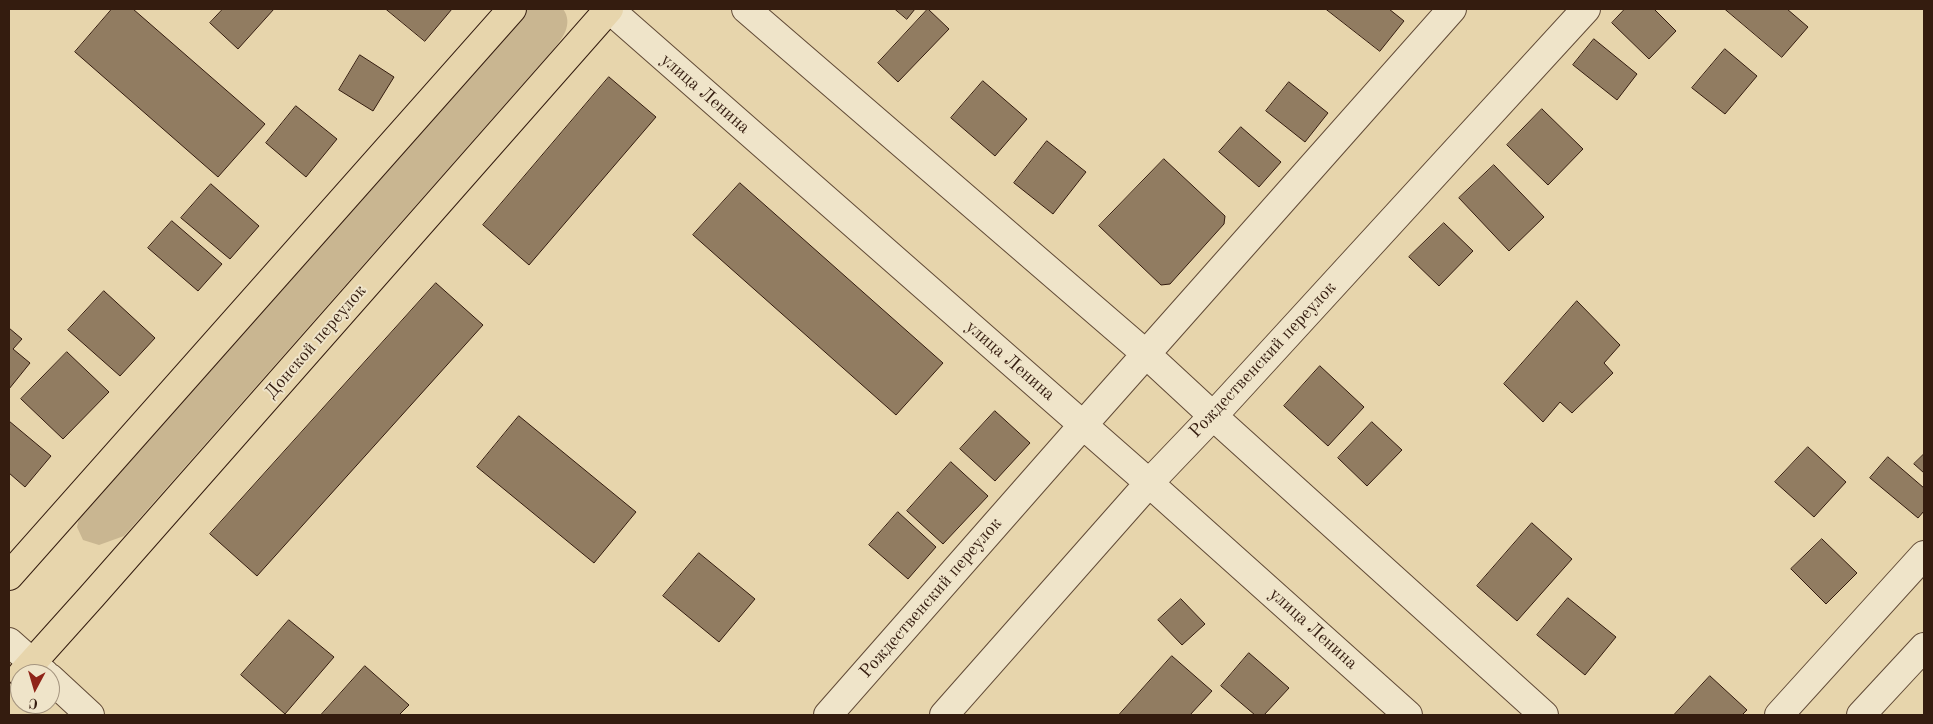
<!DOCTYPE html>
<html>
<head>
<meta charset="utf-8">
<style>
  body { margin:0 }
  #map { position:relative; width:1933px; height:724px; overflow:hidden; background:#e7d5ac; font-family:"Old Standard TT",serif }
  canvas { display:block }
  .frame { position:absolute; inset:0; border:10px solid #341c0f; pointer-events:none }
  .north { position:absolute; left:10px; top:664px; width:50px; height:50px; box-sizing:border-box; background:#efe4c9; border:1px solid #a4947f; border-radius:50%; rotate:186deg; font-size:14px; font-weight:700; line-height:20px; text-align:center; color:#341c0f }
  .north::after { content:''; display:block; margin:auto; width:18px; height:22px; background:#8f2418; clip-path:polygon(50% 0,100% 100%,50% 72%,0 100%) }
</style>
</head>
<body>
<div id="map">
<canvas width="1933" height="724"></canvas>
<div class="frame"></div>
<div class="north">С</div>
</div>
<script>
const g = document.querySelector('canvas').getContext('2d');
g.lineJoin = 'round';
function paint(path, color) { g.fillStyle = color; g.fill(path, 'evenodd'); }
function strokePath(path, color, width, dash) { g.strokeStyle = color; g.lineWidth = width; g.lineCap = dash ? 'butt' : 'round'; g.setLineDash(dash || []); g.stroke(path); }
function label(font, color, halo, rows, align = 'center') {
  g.font = font + ' "Old Standard TT",serif'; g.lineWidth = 4; g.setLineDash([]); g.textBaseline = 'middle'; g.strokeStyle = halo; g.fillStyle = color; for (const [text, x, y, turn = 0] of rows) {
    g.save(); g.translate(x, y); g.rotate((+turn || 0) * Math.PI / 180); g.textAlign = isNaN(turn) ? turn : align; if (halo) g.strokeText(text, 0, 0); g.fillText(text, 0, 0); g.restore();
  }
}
paint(new Path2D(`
  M 528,9 L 563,9 C 574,24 562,39 552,51 L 124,536 L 99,545 L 83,540 L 77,527 L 81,509 L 517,18 Z`), '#c9b691');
const building = new Path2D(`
  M 112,9 L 133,9 L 265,124 L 218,177 L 75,52 Z
  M 223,9 L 274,9 L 238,49 L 210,23 Z
  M 386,9 L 452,9 L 425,41 Z
  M 895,9 L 915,9 L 907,19 Z
  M 928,9 L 949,29 L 898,82 L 878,63 Z
  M 1326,9 L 1389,9 L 1404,21 L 1380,51 Z
  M 1625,9 L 1654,9 L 1676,31 L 1649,59 L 1612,23 Z
  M 1725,9 L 1787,9 L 1808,27 L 1782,57 Z
  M 1594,39 L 1637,74 L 1617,100 L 1573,65 Z
  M 1725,49 L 1757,76 L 1725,114 L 1692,88 Z
  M 360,55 L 394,77 L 373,111 L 339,90 Z
  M 609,77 L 656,117 L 529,265 L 483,225 Z
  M 983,81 L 1027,119 L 995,156 L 951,118 Z
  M 1289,82 L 1328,113 L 1305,142 L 1266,111 Z
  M 296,106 L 337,139 L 306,177 L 266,143 Z
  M 1542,109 L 1583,149 L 1548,185 L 1507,145 Z
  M 1241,127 L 1281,162 L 1259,187 L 1219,152 Z
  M 1047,141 L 1086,172 L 1053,214 L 1014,183 Z
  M 1164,159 L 1225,216 L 1224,224 L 1170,284 L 1161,285 L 1099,226 Z
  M 1494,165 L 1544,217 L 1509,251 L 1459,198 Z
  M 740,183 L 943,363 L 896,415 L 693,235 Z
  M 211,184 L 259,226 L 230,259 L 181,218 Z
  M 172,221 L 222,264 L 198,291 L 148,248 Z
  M 1444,223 L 1473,251 L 1439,286 L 1409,257 Z
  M 436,283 L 483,325 L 257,576 L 210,534 Z
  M 104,291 L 155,338 L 120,376 L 68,330 Z
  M 1577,301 L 1620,345 L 1604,363 L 1613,373 L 1572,413 L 1560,402 L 1543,422 L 1504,384 Z
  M 9,328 L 22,339 L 13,349 L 30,363 L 9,389 Z
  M 67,352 L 109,392 L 63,439 L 21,399 Z
  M 1320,366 L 1364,407 L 1328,446 L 1284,406 Z
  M 995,411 L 1030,443 L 995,481 L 960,449 Z
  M 519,416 L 636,512 L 594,563 L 477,467 Z
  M 9,421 L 51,456 L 25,487 L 9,473 Z
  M 1372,422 L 1402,450 L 1367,486 L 1338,458 Z
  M 1808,447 L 1846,482 L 1814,517 L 1775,482 Z
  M 1924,454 L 1924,473 L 1914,464 Z
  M 1888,457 L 1924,488 L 1924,511 L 1918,518 L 1870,478 Z
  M 951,462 L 988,496 L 943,544 L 907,511 Z
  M 898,512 L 936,547 L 908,579 L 869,545 Z
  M 1532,523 L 1572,559 L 1517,621 L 1477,586 Z
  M 1822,539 L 1857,573 L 1826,604 L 1791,569 Z
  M 699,553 L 755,599 L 719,642 L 663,596 Z
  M 1568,598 L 1616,637 L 1585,675 L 1537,635 Z
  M 1181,599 L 1205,624 L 1182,645 L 1158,620 Z
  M 289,620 L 334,657 L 285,714 L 241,675 Z
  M 1249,653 L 1289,688 L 1264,715 L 1255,715 L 1221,686 Z
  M 1172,656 L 1212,691 L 1190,715 L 1119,715 Z
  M 365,666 L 409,705 L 399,715 L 321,715 Z
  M 1710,676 L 1747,710 L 1742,715 L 1674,715 Z`);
paint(building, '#917c61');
strokePath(building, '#341c0f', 1);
const minor = new Path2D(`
  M 609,9 L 1149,483 L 1408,715
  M 746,9 L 1146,354 L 1213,416 L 1544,715
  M 9,642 L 45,674
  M 50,678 L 90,715
  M 828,715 L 1083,425 L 1452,9
  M 944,715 L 1149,483 L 1213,416 L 1586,9
  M 1779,715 L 1924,555
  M 1861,715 L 1924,647`);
const major = new Path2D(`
  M 9,576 L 512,9
  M 22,674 L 92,596 L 609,9`);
strokePath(minor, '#614a36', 30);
strokePath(major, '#341c0f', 30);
strokePath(minor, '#efe4c9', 28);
strokePath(major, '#e7d5ac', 28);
label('18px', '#341c0f', '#efe4c9', [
  ["улица Ленина",705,94,41],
  ["Донской переулок",316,342,-49],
  ["Рождественский переулок",1263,360,-47],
  ["улица Ленина",1010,361,41],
  ["Рождественский переулок",931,598,-49],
  ["улица Ленина",1313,629,42]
]);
</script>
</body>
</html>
